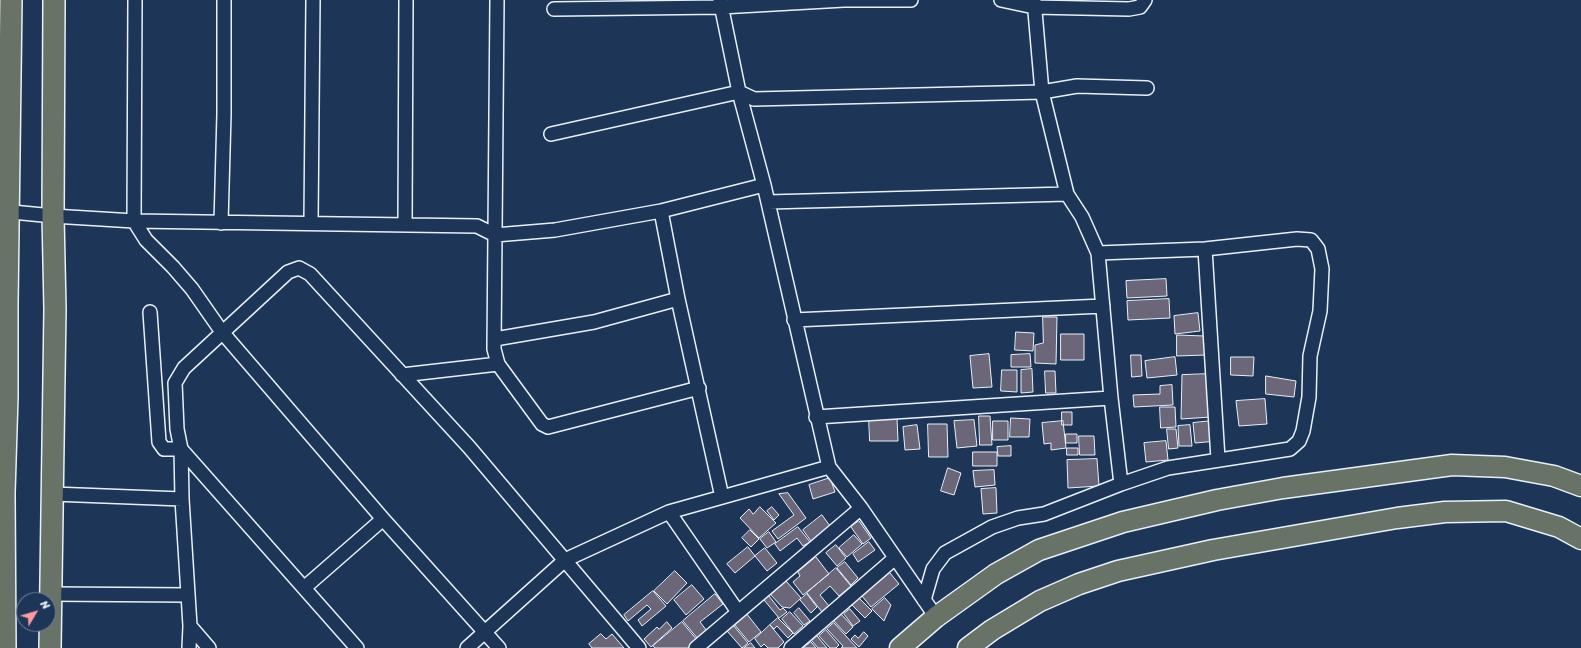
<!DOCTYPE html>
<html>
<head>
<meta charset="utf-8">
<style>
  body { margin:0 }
  #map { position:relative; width:1581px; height:648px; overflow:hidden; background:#1d3557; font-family:Sriracha,sans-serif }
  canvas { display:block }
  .north { position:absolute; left:16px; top:592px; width:40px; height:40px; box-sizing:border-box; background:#1d3557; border:1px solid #6e8097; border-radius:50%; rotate:52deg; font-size:11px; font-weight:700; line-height:16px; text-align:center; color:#e8f1f8 }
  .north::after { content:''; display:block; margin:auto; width:14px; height:18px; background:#ff9aa2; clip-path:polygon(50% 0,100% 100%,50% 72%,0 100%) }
</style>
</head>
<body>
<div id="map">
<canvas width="1581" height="648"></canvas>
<div class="north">N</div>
</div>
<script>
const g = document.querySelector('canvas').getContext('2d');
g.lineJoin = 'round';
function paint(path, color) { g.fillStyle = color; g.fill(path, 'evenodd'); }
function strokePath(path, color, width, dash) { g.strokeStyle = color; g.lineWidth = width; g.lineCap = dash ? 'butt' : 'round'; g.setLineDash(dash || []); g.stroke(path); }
const building = new Path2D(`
  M 1166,279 L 1167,296 L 1127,298 L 1126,281 Z
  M 1169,299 L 1170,318 L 1128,320 L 1127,301 Z
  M 1198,313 L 1200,331 L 1175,334 L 1174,316 Z
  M 1043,317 L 1057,317 L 1056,364 L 1035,363 L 1035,345 L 1043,343 Z
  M 1016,332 L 1034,333 L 1033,351 L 1015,350 Z
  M 1061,334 L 1084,334 L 1084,360 L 1061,360 Z
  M 1177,335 L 1205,336 L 1206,355 L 1177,356 Z
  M 989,354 L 992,387 L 973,388 L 970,356 Z
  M 1030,354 L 1031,367 L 1011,367 L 1011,355 Z
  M 1131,355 L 1141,355 L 1142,376 L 1132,377 Z
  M 1175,357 L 1177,375 L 1147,378 L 1145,361 Z
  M 1231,357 L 1254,357 L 1253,376 L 1231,375 Z
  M 1032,369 L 1033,392 L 1021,393 L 1021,370 Z
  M 1002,370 L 1017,370 L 1017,392 L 1001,391 Z
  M 1045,371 L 1055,371 L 1056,393 L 1046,393 Z
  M 1210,374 L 1211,417 L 1181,419 L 1182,375 Z
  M 1266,376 L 1296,381 L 1294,397 L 1266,394 Z
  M 1172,385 L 1173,405 L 1134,407 L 1133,395 L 1160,394 L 1160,386 Z
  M 1265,399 L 1267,424 L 1239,426 L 1236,401 Z
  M 1160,407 L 1175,407 L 1176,427 L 1161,428 Z
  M 1062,412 L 1072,412 L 1072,425 L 1062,425 Z
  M 979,416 L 990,416 L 992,445 L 980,445 Z
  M 869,418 L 897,418 L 898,441 L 870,441 Z
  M 1011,418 L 1030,419 L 1029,437 L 1010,437 Z
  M 974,420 L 977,446 L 957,448 L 954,421 Z
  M 993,421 L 1008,421 L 1008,440 L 993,440 Z
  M 1063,421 L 1066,448 L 1051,450 L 1051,443 L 1044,444 L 1042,423 Z
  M 1212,421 L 1217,441 L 1195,443 L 1193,423 Z
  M 928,424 L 947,424 L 948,457 L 929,457 Z
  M 917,425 L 920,449 L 905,450 L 903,427 Z
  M 1190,425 L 1192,446 L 1179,446 L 1178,426 Z
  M 1167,429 L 1176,429 L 1178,448 L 1169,449 Z
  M 1066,434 L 1077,434 L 1077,443 L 1066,443 Z
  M 1079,436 L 1094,436 L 1095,455 L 1080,455 Z
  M 1166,441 L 1168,460 L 1146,462 L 1144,443 Z
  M 1011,446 L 1011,456 L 998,456 L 997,447 Z
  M 1067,448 L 1078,448 L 1078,455 L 1067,455 Z
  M 973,452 L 997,452 L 997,466 L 973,466 Z
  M 1097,459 L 1099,486 L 1068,488 L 1067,460 Z
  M 948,468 L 961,473 L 954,495 L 941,491 Z
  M 994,470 L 995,485 L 975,487 L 973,471 Z
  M 830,478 L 835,492 L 813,499 L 809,485 Z
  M 996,488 L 997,513 L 983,514 L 981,489 Z
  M 788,493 L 806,518 L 778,539 L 772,531 L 794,515 L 779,494 Z
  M 760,507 L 776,523 L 759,538 L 740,518 L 749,509 L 753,514 Z
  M 772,507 L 779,515 L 774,520 L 767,511 Z
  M 822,515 L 830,526 L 811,541 L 803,530 Z
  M 859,521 L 871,538 L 863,544 L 851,527 Z
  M 798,527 L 810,542 L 803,546 L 797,538 L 780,551 L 775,544 Z
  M 750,530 L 759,539 L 751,547 L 742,538 Z
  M 769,532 L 776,542 L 767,548 L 760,539 Z
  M 854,535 L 862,544 L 847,557 L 839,548 Z
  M 869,542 L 875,550 L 858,562 L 853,554 Z
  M 836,545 L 846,558 L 837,566 L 826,553 Z
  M 748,547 L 755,556 L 735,573 L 727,564 Z
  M 765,548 L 777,563 L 767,571 L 755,556 Z
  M 816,557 L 829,574 L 803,595 L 793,582 L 800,576 L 798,572 Z
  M 845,562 L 858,578 L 851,585 L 837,568 Z
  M 836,568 L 851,586 L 839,596 L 830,586 L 820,595 L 829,606 L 822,612 L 807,593 Z
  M 675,571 L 687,583 L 667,604 L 654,591 Z
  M 890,573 L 899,584 L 871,607 L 862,596 Z
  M 786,581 L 801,598 L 790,608 L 782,607 L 771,595 Z
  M 692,585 L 704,599 L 686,615 L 674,600 Z
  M 653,591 L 666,606 L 642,626 L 638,620 L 651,609 L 647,605 L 628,621 L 624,615 Z
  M 715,594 L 723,604 L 700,622 L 707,631 L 698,639 L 683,621 Z
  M 807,594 L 817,607 L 811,613 L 800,600 Z
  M 769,596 L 780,610 L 783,608 L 787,612 L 779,618 L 764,600 Z
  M 859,598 L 872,611 L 865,618 L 852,605 Z
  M 885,598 L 891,605 L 884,621 L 872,609 Z
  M 799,608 L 810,621 L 804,625 L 794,613 Z
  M 850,609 L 860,621 L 853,626 L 844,614 Z
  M 790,612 L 803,626 L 794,634 L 782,619 Z
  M 746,613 L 761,632 L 749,642 L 734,624 Z
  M 841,614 L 853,627 L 846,634 L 833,620 Z
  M 778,618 L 793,633 L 788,638 L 777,626 L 774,629 L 770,625 Z
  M 667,622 L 672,628 L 651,647 L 644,639 L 657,627 L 659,629 Z
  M 682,622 L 697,640 L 688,648 L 655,648 L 653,646 Z
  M 834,623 L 857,648 L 841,648 L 843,646 L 827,629 Z
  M 733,625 L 748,643 L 742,648 L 727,631 Z
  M 770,625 L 784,642 L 778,648 L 768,648 L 764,644 L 761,647 L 755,639 Z
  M 826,630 L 839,645 L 836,648 L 830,648 L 819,636 Z
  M 864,632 L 868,636 L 859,647 L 851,639 L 855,635 L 858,638 Z
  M 601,634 L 606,639 L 612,634 L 624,648 L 592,648 L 589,644 Z
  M 817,636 L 827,648 L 818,648 L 812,641 Z
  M 811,642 L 816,648 L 803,648 Z
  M 751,643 L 755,648 L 744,648 Z`);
paint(building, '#6b6678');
strokePath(building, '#e8f1f8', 1);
const minor = new Path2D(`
  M 135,0 L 134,221 L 146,240 L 173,267 L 192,289 L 222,332 L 383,519 L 499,648
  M 497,0 L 494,349 L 498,364 L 542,424 L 548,427 L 699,388
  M 720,0 L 739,92 L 764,185 L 829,467 L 861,508 L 936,617
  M 1001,0 L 1034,7 L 1129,9 L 1140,7 L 1145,0
  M 1034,0 L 1042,92 L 1067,194 L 1082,217 L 1098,253 L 1111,398 L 1121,484
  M 554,9 L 721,7 L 844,0 L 911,0
  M 551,134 L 739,92 L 754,99 L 1042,92 L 1077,86 L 1147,88
  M 768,202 L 1067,194
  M 2,211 L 53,216 L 134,221 L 477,226 L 495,235 L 555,230 L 661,211 L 764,185
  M 661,211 L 678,299 L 722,497
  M 311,222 L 313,0
  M 221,223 L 224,114 L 224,0
  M 405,224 L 406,0
  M 1205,249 L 1218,459
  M 150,312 L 159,442 L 164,449 L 181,449 L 357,648
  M 794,320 L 1103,306
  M 495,339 L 594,322 L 678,299
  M 402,375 L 498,364
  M 816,417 L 1111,398
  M 53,494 L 182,499
  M 669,512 L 738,612
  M 304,588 L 383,519
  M 50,594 L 188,595
  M 924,600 L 933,569 L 945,553 L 992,527 L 1018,518 L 1044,514 L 1121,484 L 1168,468 L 1290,449 L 1299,441 L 1303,431 L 1309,397 L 1310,356 L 1320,311 L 1322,269 L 1318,249 L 1311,240 L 1297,239 L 1205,249 L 1098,253
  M 190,626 L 209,648
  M 189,648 L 190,626 L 182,499 L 181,449 L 177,429 L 175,383 L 184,368 L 288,272 L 299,268 L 310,274 L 469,447 L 639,648
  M 467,648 L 565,560 L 669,512 L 829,467
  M 696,648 L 861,508
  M 791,648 L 895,558`);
const primary = new Path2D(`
  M 900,648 L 936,617 L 996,574 L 1039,550 L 1123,522 L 1217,500 L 1283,488 L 1452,465 L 1505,467 L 1554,476 L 1581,486
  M 968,648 L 992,630 L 1040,601 L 1079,584 L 1118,571 L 1213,550 L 1397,518 L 1445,512 L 1506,511 L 1559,527 L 1581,539`);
const trunk = new Path2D(`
  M 5,648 L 4,493 L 7,397 L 7,304 L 11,0
  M 50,648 L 55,309 L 53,216 L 54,0`);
strokePath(minor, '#e8f1f8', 16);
strokePath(primary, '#e8f1f8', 23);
strokePath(trunk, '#e8f1f8', 24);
strokePath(minor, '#1d3557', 13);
strokePath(primary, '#687266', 20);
strokePath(trunk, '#687266', 21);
</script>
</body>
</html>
